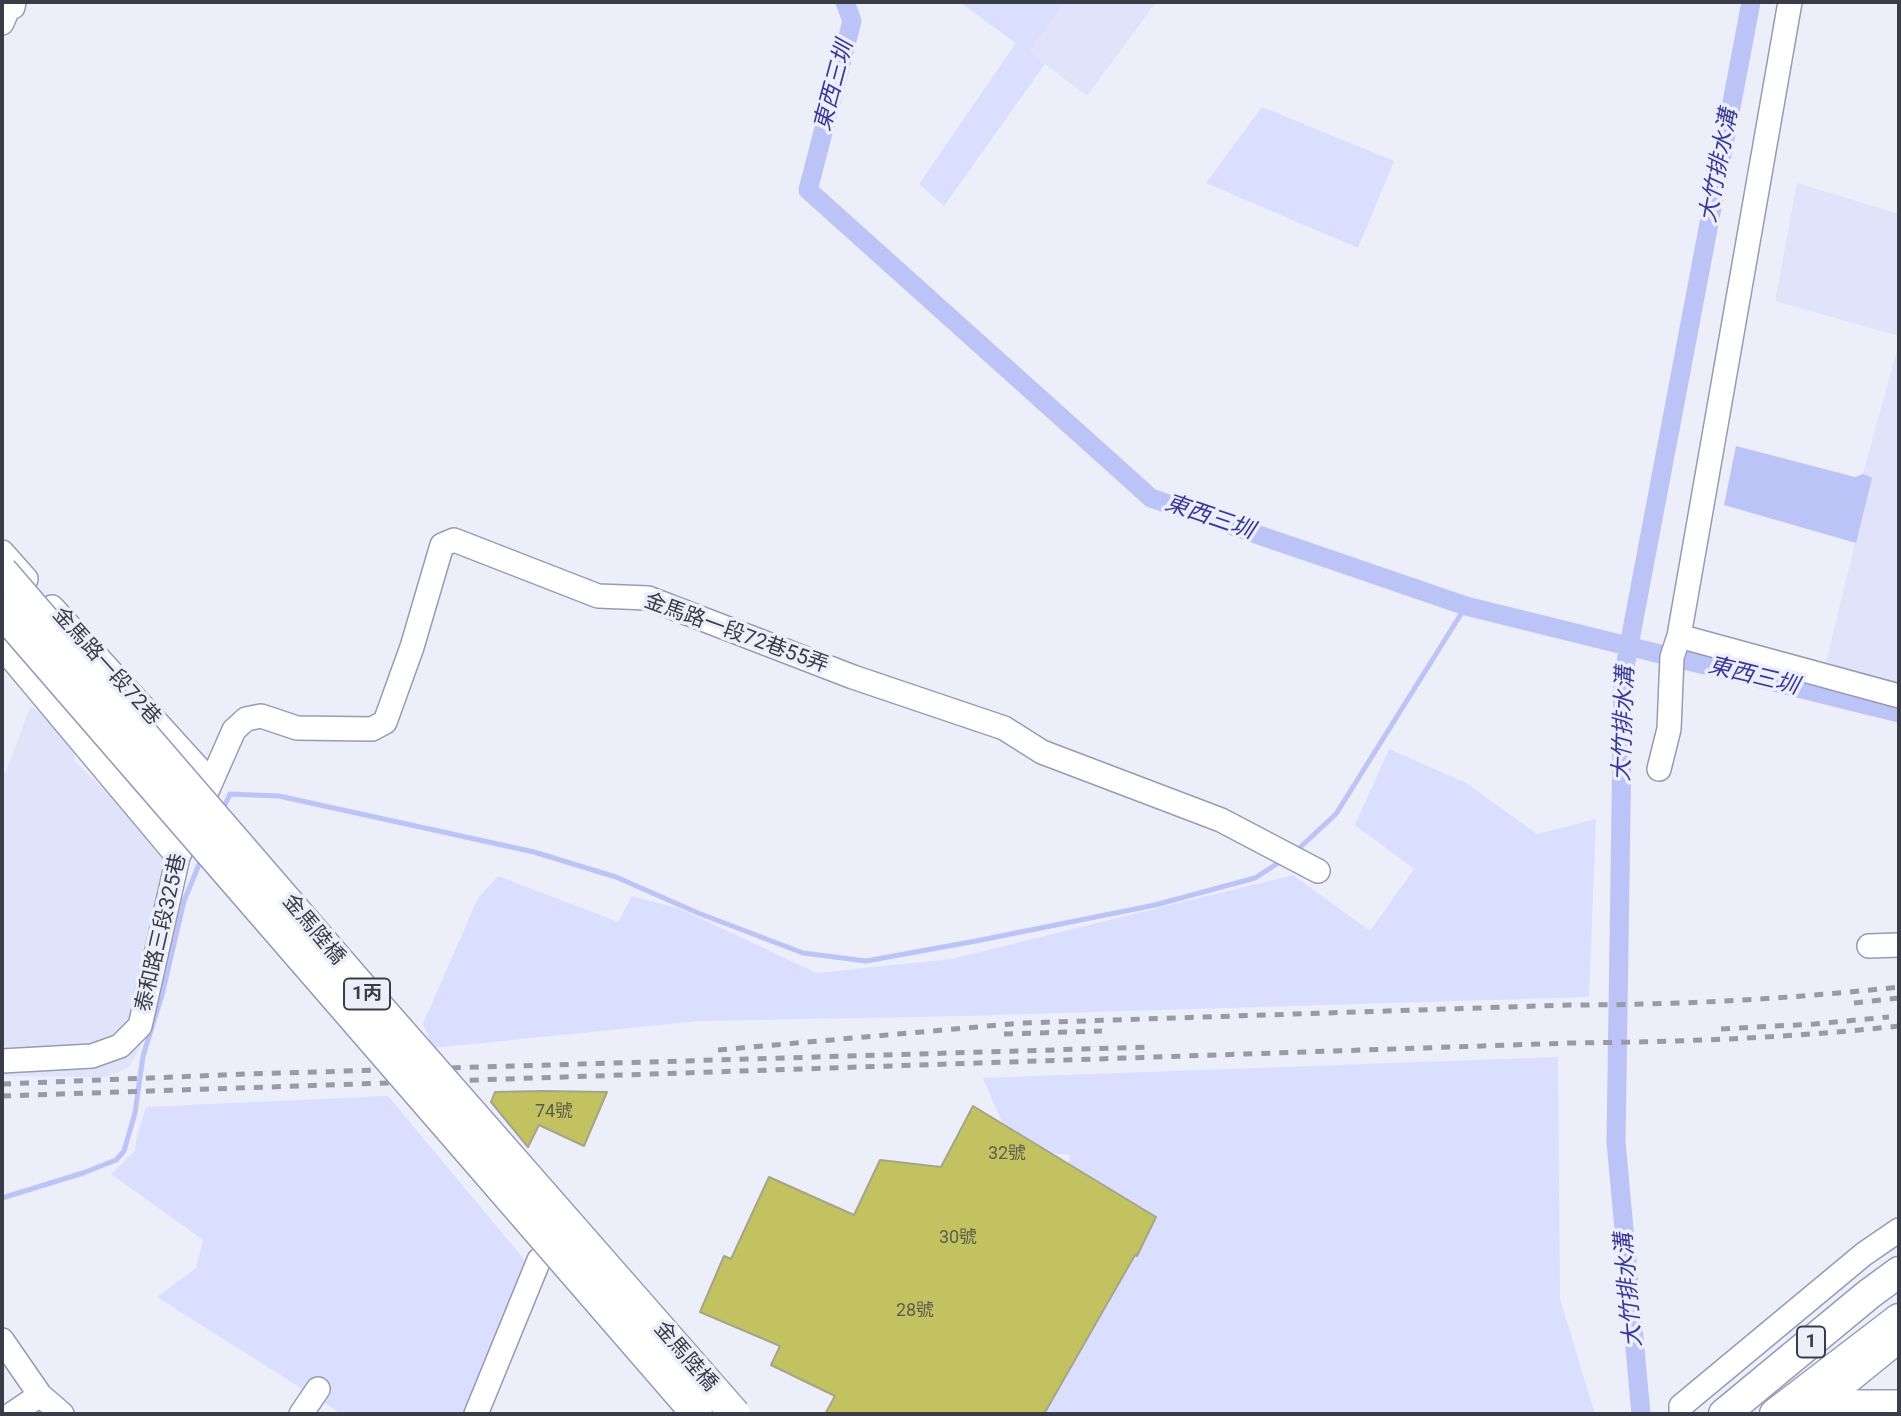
<!DOCTYPE html>
<html>
<head>
<meta charset="utf-8">
<style>
  body { margin:0 }
  #map { position:relative; width:1901px; height:1416px; overflow:hidden; background:#eceefa; font-family:Roboto,sans-serif }
  canvas { display:block }
  .frame { position:absolute; inset:0; border:4px solid #3a3c47; pointer-events:none }
</style>
</head>
<body>
<div id="map">
<canvas width="1901" height="1416"></canvas>
<div class="frame"></div>
</div>
<script>
const g = document.querySelector('canvas').getContext('2d');
g.lineJoin = 'round';
function paint(path, color) { g.fillStyle = color; g.fill(path, 'evenodd'); }
function strokePath(path, color, width, dash) { g.strokeStyle = color; g.lineWidth = width; g.lineCap = dash ? 'butt' : 'round'; g.setLineDash(dash || []); g.stroke(path); }
function label(font, color, halo, rows, align = 'center') {
  g.font = font + ' Roboto,"Noto Sans TC",sans-serif'; g.lineWidth = 7; g.setLineDash([]); g.textBaseline = 'middle'; g.strokeStyle = halo; g.fillStyle = color; for (const [text, x, y, turn = 0] of rows) {
    g.save(); g.translate(x, y); g.rotate((+turn || 0) * Math.PI / 180); g.textAlign = isNaN(turn) ? turn : align; if (halo) g.strokeText(text, 0, 0); g.fillText(text, 0, 0); g.restore();
  }
}
paint(new Path2D(`
  M 1065,2 L 1156,2 L 1087,96 L 1028,51 Z
  M 1797,183 L 1899,214 L 1899,336 L 1775,301 Z
  M 1899,343 L 1899,695 L 1823,674 L 1871,478 L 1863,474 Z
  M 30,707 L 77,733 L 74,761 L 186,867 L 141,1046 L 129,1067 L 107,1077 L 2,1076 L 2,771 L 6,772 Z`), '#e0e3f9');
paint(new Path2D(`
  M 959,2 L 1065,2 L 1029,51 L 1045,64 L 944,206 L 919,184 L 1016,43 Z
  M 1262,107 L 1394,161 L 1358,248 L 1206,183 Z
  M 1389,749 L 1466,783 L 1537,834 L 1596,819 L 1589,997 L 962,1016 L 699,1021 L 433,1048 L 423,1024 L 478,898 L 498,876 L 618,922 L 632,896 L 680,909 L 817,973 L 951,959 L 1293,875 L 1370,931 L 1414,869 L 1355,825 Z
  M 1558,1057 L 1560,1299 L 1595,1414 L 1028,1414 L 1082,1315 L 1104,1312 L 1140,1239 L 1067,1167 L 1071,1155 L 1038,1152 L 1008,1136 L 983,1078 Z
  M 388,1096 L 528,1264 L 468,1414 L 342,1414 L 157,1297 L 196,1268 L 203,1240 L 111,1174 L 135,1151 L 137,1135 L 146,1107 Z`), '#dadfff');
paint(new Path2D(`
  M 1736,446 L 1855,477 L 1863,474 L 1872,478 L 1856,543 L 1724,505 Z`), '#bcc3f6');
strokePath(new Path2D(`
  M 223,809 L 230,794 L 279,796 L 534,852 L 616,877 L 698,913 L 803,953 L 866,961 L 976,941 L 1155,905 L 1255,878 L 1283,860
  M 1294,853 L 1336,814 L 1466,606
  M 2,1198 L 83,1173 L 116,1160 L 124,1151 L 135,1113 L 143,1056 L 162,995 L 184,901 L 202,857`), '#bcc3f6', 5);
strokePath(new Path2D(`
  M 845,2 L 852,21 L 808,190 L 1151,498 L 1466,606 L 1899,713
  M 1641,1414 L 1616,1142 L 1623,677 L 1751,2`), '#bcc3f6', 19);
const building = new Path2D(`
  M 495,1092 L 543,1091 L 607,1092 L 584,1146 L 539,1125 L 528,1147 L 491,1102 Z
  M 973,1106 L 1156,1217 L 1137,1256 L 1135,1255 L 1044,1414 L 825,1414 L 835,1396 L 771,1365 L 780,1346 L 700,1312 L 724,1256 L 731,1259 L 769,1177 L 854,1215 L 880,1160 L 941,1167 Z`);
paint(building, '#c2c261');
strokePath(building, '#a4a589', 2);
const minor = new Path2D(`
  M 2,23 L 8,9 L 13,7 L 14,2
  M 2,552 L 26,579
  M 52,607 L 210,781
  M 1679,636 L 1899,696
  M 2,647 L 178,857
  M 1659,769 L 1669,729 L 1672,657 L 1679,636 L 1790,2
  M 1869,946 L 1899,945
  M 2,1061 L 92,1056 L 120,1046 L 140,1026 L 178,857 L 234,730 L 246,719 L 261,716 L 297,728 L 372,729 L 385,722 L 412,647 L 442,545 L 454,540 L 598,596 L 648,598 L 853,677 L 1004,728 L 1042,752 L 1221,820 L 1318,871
  M 2,1340 L 40,1395 L 62,1414
  M 1824,1402 L 1899,1402
  M 12,1414 L 40,1395
  M 301,1414 L 318,1389
  M 476,1414 L 539,1260
  M 1681,1414 L 1681,1406 L 1864,1254 L 1899,1230
  M 1809,1414 L 1899,1341`);
const major = new Path2D(`
  M 1724,1414 L 1869,1294 L 1899,1272
  M 1775,1414 L 1899,1319`);
strokePath(minor, '#979bb6', 26);
strokePath(major, '#979bb6', 33);
strokePath(minor, '#fff', 23);
strokePath(major, '#fff', 30);
strokePath(new Path2D(`
  M 1854,1003 L 1899,998
  M 1721,1029 L 1814,1024 L 1889,1017
  M 1004,1034 L 1102,1031
  M 718,1050 L 1022,1023 L 1569,1005 C 1679,1005 1789,999 1899,987
  M 2,1084 L 247,1074 L 1151,1047
  M 2,1096 L 1570,1043 C 1680,1042 1790,1038 1899,1026`), '#989aa6', 5, [9, 9]);
const majorBridge = new Path2D(`
  M 2,571 L 369,996 L 735,1414
  M 2,612 L 697,1414`);
strokePath(majorBridge, '#979bb6', 33, []);
strokePath(majorBridge, '#fff', 30);
label('18px', '#5c5e4e', null, [
  ["74號",554,1112],
  ["32號",1007,1154],
  ["30號",958,1238],
  ["28號",915,1311]
]);
for (const [x, y, w] of [
  [367,994,46],
  [1811,1342,28]
]) { const box = new Path2D(); box.roundRect(x - w / 2, y - 15.5, w, 31, 5); g.fillStyle = '#eceefa'; g.fill(box); strokePath(box, '#3a3c47', 2); }
label('bold 19px', '#3a3c47', null, [
  ["1丙",367,994],
  ["1",1811,1342]
]);
label('21px', '#3a3c47', '#eceefa', [
  ["金馬路一段72巷55弄",736,634,20],
  ["金馬路一段72巷",106,667,48],
  ["金馬陸橋",313,930,50],
  ["泰和路三段325巷",162,933,-77],
  ["金馬陸橋",685,1357,49]
]);
label('italic 23px', '#3b3998', '#eceefa', [
  ["東西三圳",835,86,-75],
  ["大竹排水溝",1720,166,-79],
  ["東西三圳",1209,518,19],
  ["東西三圳",1753,677,14],
  ["大竹排水溝",1625,724,-88],
  ["大竹排水溝",1630,1290,-95]
]);
</script>
</body>
</html>
